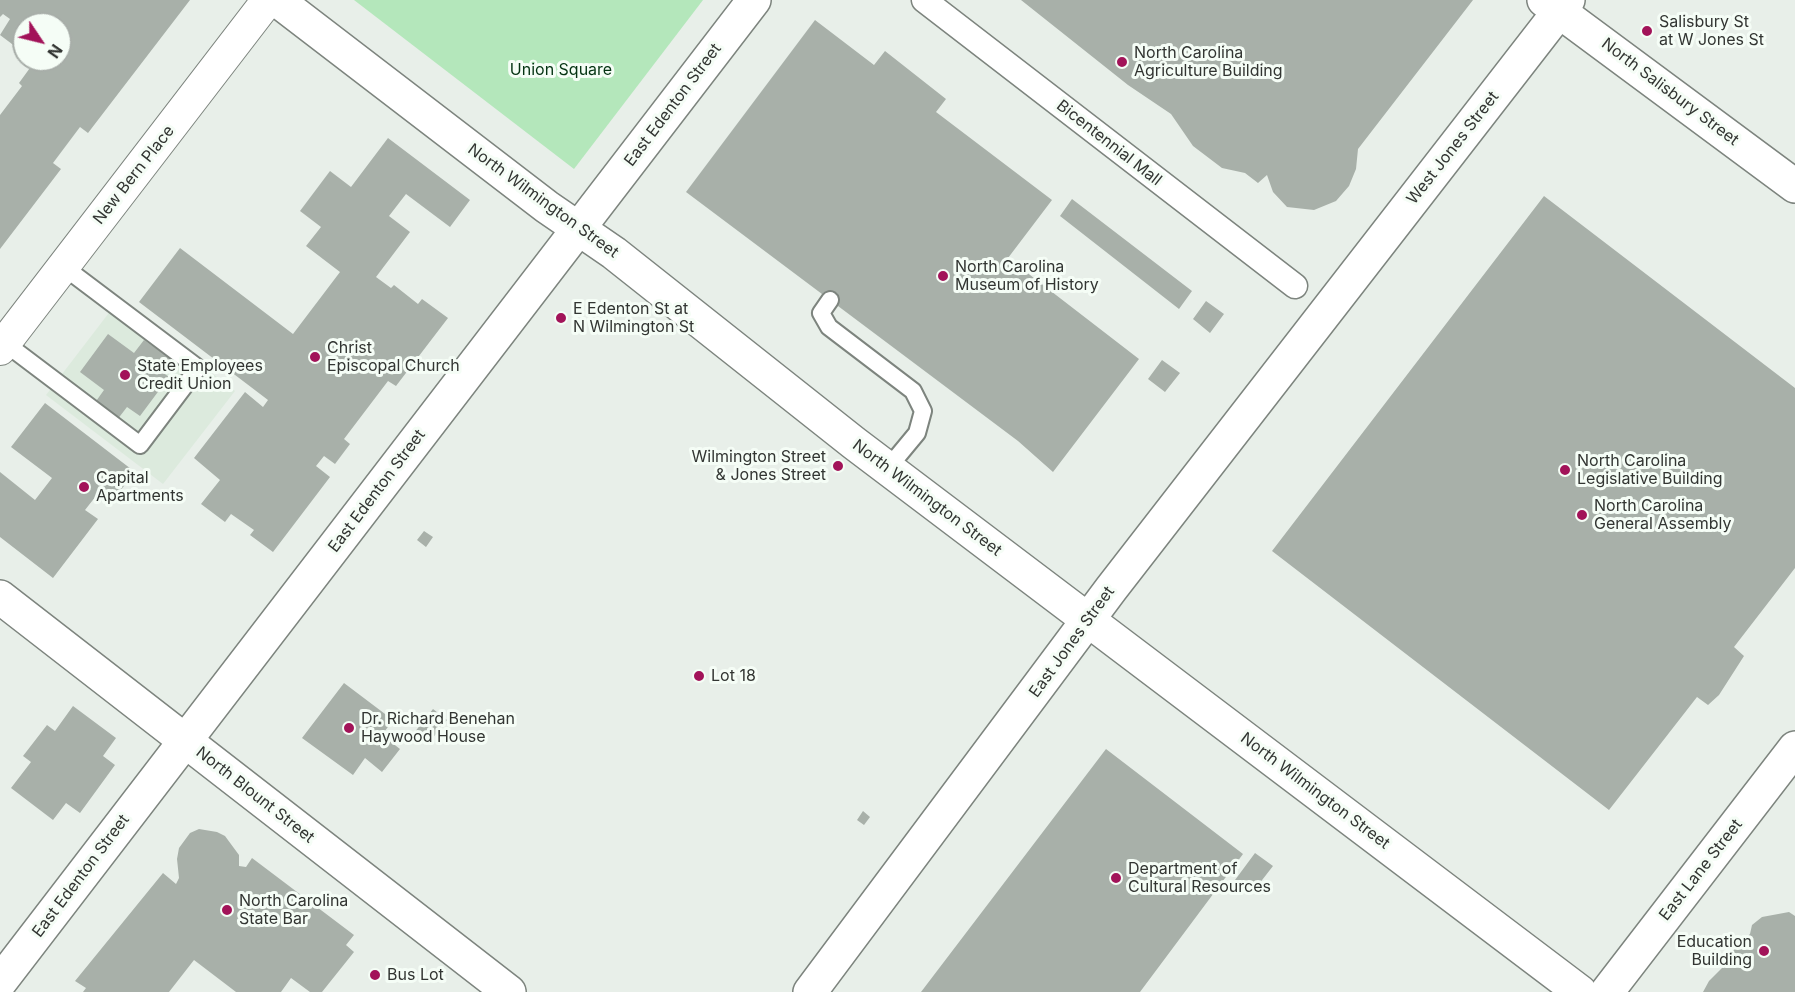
<!DOCTYPE html>
<html>
<head>
<meta charset="utf-8">
<style>
  body { margin:0 }
  #map { position:relative; width:1795px; height:992px; overflow:hidden; background:#e8efe9; font-family:Inter,sans-serif }
  canvas { display:block }
  .north { position:absolute; left:12px; top:12px; width:60px; height:60px; box-sizing:border-box; background:#f5fdf6; border:2px solid #a7ada8; border-radius:50%; rotate:125deg; font-size:16px; font-weight:700; line-height:24px; text-align:center; color:#323532 }
  .north::after { content:''; display:block; margin:auto; width:21px; height:27px; background:#a21359; clip-path:polygon(50% 0,100% 100%,50% 72%,0 100%) }
</style>
</head>
<body>
<div id="map">
<canvas width="1795" height="992"></canvas>
<div class="north">N</div>
</div>
<script>
const g = document.querySelector('canvas').getContext('2d');
g.lineJoin = 'round';
function paint(path, color) { g.fillStyle = color; g.fill(path, 'evenodd'); }
function strokePath(path, color, width, dash) { g.strokeStyle = color; g.lineWidth = width; g.lineCap = dash ? 'butt' : 'round'; g.setLineDash(dash || []); g.stroke(path); }
function label(font, color, halo, rows, align = 'center') {
  g.font = font + ' Inter,sans-serif'; g.lineWidth = 6; g.setLineDash([]); g.textBaseline = 'middle'; g.strokeStyle = halo; g.fillStyle = color; for (const [text, x, y, turn = 0] of rows) {
    g.save(); g.translate(x, y); g.rotate((+turn || 0) * Math.PI / 180); g.textAlign = isNaN(turn) ? turn : align; if (halo) g.strokeText(text, 0, 0); g.fillText(text, 0, 0); g.restore();
  }
}
paint(new Path2D(`
  M 118,301 L 235,391 L 163,484 L 46,395 Z`), '#dceadd');
paint(new Path2D(`
  M 354,0 L 703,0 L 574,169 Z`), '#b4e7bb');
paint(new Path2D(`
  M 0,0 L 190,0 L 88,133 L 80,127 L 53,163 L 61,169 L 0,249 L 0,115 L 22,86 L 19,83 L 35,61 L 33,60 L 60,60 L 60,24 L 24,24 L 24,53 L 0,35 L 10,19 L 3,14 L 0,17 Z
  M 1021,0 L 1473,0 L 1358,149 L 1356,169 L 1349,186 L 1336,201 L 1314,210 L 1287,207 L 1273,192 L 1267,175 L 1258,183 L 1245,173 L 1222,168 L 1193,146 L 1171,114 L 1128,85 Z
  M 815,20 L 874,65 L 885,51 L 946,99 L 936,112 L 1052,200 L 1008,258 L 1139,359 L 1053,472 L 1018,441 L 686,192 Z
  M 388,138 L 470,200 L 450,227 L 406,194 L 389,216 L 410,232 L 376,277 L 391,288 L 394,285 L 418,304 L 422,299 L 448,318 L 396,386 L 388,381 L 344,439 L 350,444 L 335,464 L 324,456 L 316,466 L 330,477 L 273,552 L 250,535 L 254,530 L 231,514 L 225,522 L 201,504 L 220,480 L 194,458 L 245,392 L 263,407 L 268,400 L 139,302 L 180,248 L 293,334 L 340,272 L 306,246 L 321,227 L 300,211 L 330,171 L 351,187 Z
  M 1544,196 L 1795,388 L 1795,568 L 1734,647 L 1744,656 L 1719,695 L 1708,705 L 1697,697 L 1609,810 L 1272,551 Z
  M 1072,199 L 1192,291 L 1179,309 L 1060,216 Z
  M 1206,301 L 1224,314 L 1210,333 L 1193,319 Z
  M 108,334 L 134,353 L 144,340 L 171,359 L 162,372 L 169,377 L 140,416 L 127,407 L 117,420 L 94,404 L 104,390 L 80,372 Z
  M 1162,360 L 1180,373 L 1165,392 L 1148,379 Z
  M 45,403 L 135,472 L 109,505 L 96,496 L 85,510 L 98,519 L 53,578 L 0,537 L 0,472 L 35,500 L 52,478 L 11,447 Z
  M 424,531 L 433,537 L 426,547 L 417,540 Z
  M 344,683 L 393,720 L 382,735 L 400,749 L 382,772 L 365,758 L 353,775 L 302,738 Z
  M 73,706 L 116,738 L 103,756 L 115,765 L 80,813 L 66,803 L 53,820 L 11,788 L 31,762 L 23,756 L 47,725 L 55,731 Z
  M 433,709 L 447,720 L 428,744 L 414,733 Z
  M 1106,749 L 1243,854 L 1140,992 L 921,992 Z
  M 863,811 L 870,817 L 864,825 L 857,820 Z
  M 199,829 L 217,832 L 225,836 L 239,855 L 239,866 L 246,867 L 252,858 L 354,935 L 346,945 L 354,952 L 322,992 L 310,992 L 291,978 L 281,992 L 236,992 L 194,960 L 169,992 L 83,992 L 86,988 L 75,981 L 163,873 L 176,884 L 179,878 L 177,859 L 179,848 L 190,833 Z
  M 1255,853 L 1273,866 L 1252,893 L 1235,880 Z
  M 1789,912 L 1795,916 L 1795,992 L 1703,992 L 1709,981 L 1728,962 L 1730,954 L 1750,934 L 1752,925 L 1762,917 Z`), '#a8b0a9');
const service = new Path2D(`
  M 830,300 L 821,313 L 829,327 L 913,391 L 923,411 L 917,433 L 888,468
  M 5,343 L 140,445 L 198,368 L 64,267`);
const pedestrian = new Path2D(`
  M 924,0 L 1295,286`);
const minor = new Path2D(`
  M 0,349 L 268,0`);
const tertiary = new Path2D(`
  M 810,992 L 1111,589 L 1568,0
  M 1607,992 L 1795,748`);
const secondary = new Path2D(`
  M 277,0 L 547,207 L 614,253 L 854,443 L 1580,992
  M 1544,0 L 1795,186
  M 0,597 L 509,992`);
const primary = new Path2D(`
  M 0,982 L 754,0`);
strokePath(service, '#7d847e', 20);
strokePath(pedestrian, '#7d847e', 27);
strokePath(minor, '#7d847e', 34);
strokePath(tertiary, '#7d847e', 36);
strokePath(secondary, '#7d847e', 36);
strokePath(primary, '#7d847e', 36);
strokePath(service, '#fff', 16);
strokePath(pedestrian, '#fff', 24);
strokePath(minor, '#fff', 32);
strokePath(tertiary, '#fff', 33);
strokePath(secondary, '#fff', 33);
strokePath(primary, '#fff', 33);
for (const [x, y, r, color] of [
  [1647,31,6,"#a21359"],
  [1122,62,6,"#a21359"],
  [943,276,6,"#a21359"],
  [561,318,6,"#a21359"],
  [315,357,6,"#a21359"],
  [125,375,6,"#a21359"],
  [838,466,6,"#a21359"],
  [1565,470,6,"#a21359"],
  [84,487,6,"#a21359"],
  [1582,515,6,"#a21359"],
  [699,676,6,"#a21359"],
  [349,728,6,"#a21359"],
  [1116,878,6,"#a21359"],
  [227,910,6,"#a21359"],
  [1764,951,6,"#a21359"],
  [375,975,6,"#a21359"]
]) { const dot = new Path2D(); dot.arc(x, y, r, 0, 2 * Math.PI); g.fillStyle = color; g.fill(dot); strokePath(dot, '#f5fdf6', 2); }
label('16px', '#323532', '#f5fdf6', [
  ["Salisbury St",1659,22],
  ["at W Jones St",1659,40],
  ["North Carolina",1134,53],
  ["Agriculture Building",1134,71],
  ["North Carolina",955,267],
  ["Museum of History",955,285],
  ["E Edenton St at",573,309],
  ["N Wilmington St",573,327],
  ["Christ",327,348],
  ["Episcopal Church",327,366],
  ["State Employees",137,366],
  ["Credit Union",137,384],
  ["Wilmington Street",826,457,"right"],
  ["& Jones Street",826,475,"right"],
  ["North Carolina",1577,461],
  ["Legislative Building",1577,479],
  ["Capital",96,478],
  ["Apartments",96,496],
  ["North Carolina",1594,506],
  ["General Assembly",1594,524],
  ["Lot 18",711,676],
  ["Dr. Richard Benehan",361,719],
  ["Haywood House",361,737],
  ["Department of",1128,869],
  ["Cultural Resources",1128,887],
  ["North Carolina",239,901],
  ["State Bar",239,919],
  ["Education",1752,942,"right"],
  ["Building",1752,960,"right"],
  ["Bus Lot",387,975]
], 'left');
label('16px', '#043312', '#f5fdf6', [
  ["Union Square",561,70]
]);
label('16px', '#323532', '#f5fdf6', [
  ["North Salisbury Street",1670,92,37],
  ["East Edenton Street",673,105,-53],
  ["Bicentennial Mall",1109,143,38],
  ["West Jones Street",1453,148,-52],
  ["New Bern Place",134,175,-52],
  ["North Wilmington Street",543,201,36],
  ["East Edenton Street",377,491,-53],
  ["North Wilmington Street",927,498,37],
  ["East Jones Street",1072,642,-54],
  ["North Wilmington Street",1315,791,37],
  ["North Blount Street",255,795,38],
  ["East Lane Street",1701,870,-52],
  ["East Edenton Street",81,876,-53]
]);
</script>
</body>
</html>
